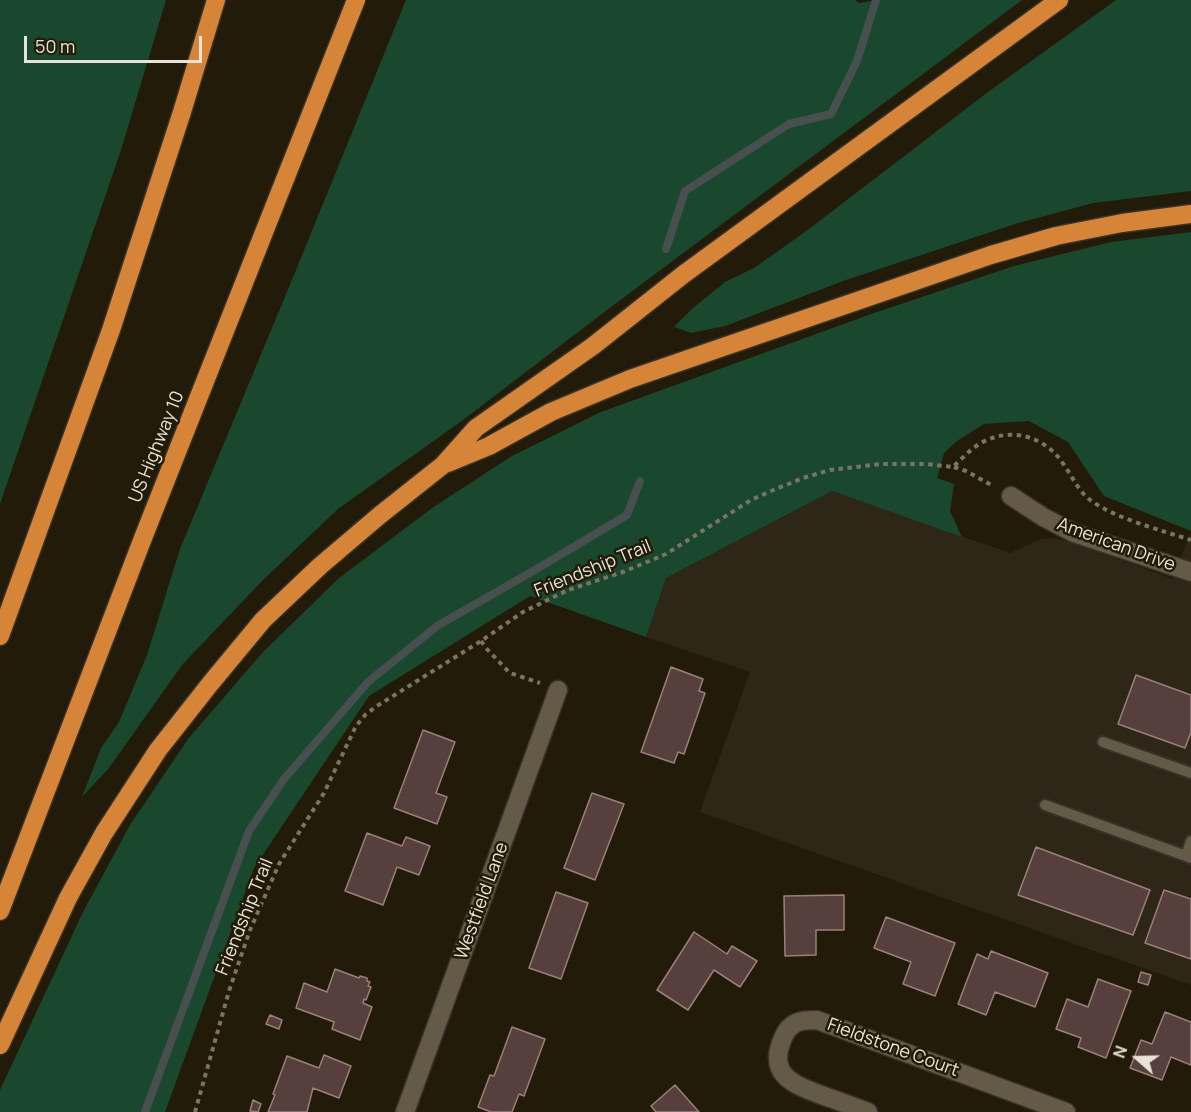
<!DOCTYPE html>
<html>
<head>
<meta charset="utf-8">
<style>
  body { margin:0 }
  #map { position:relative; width:1191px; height:1112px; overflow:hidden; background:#221b09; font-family:Manrope,sans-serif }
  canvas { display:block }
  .north { position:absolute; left:1107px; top:1028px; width:60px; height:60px; -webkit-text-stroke:4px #221b09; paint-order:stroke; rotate:290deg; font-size:16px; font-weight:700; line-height:24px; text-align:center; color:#e8e3d8 }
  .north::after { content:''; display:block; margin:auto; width:21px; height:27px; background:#e8e3d8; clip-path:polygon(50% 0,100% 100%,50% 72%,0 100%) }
  .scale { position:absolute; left:24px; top:36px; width:178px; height:27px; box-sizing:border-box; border:3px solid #e8e3d8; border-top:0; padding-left:8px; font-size:18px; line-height:21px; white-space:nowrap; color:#e8e3d8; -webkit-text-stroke:4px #221b09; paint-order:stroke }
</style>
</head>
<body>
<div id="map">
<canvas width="1191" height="1112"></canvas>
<div class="north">N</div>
<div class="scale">50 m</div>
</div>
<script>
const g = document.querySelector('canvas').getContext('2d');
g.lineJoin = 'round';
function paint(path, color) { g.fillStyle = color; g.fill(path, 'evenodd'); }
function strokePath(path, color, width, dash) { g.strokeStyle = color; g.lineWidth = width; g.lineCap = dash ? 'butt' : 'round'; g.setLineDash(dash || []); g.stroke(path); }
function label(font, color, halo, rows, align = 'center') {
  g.font = font + ' Manrope,sans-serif'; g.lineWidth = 5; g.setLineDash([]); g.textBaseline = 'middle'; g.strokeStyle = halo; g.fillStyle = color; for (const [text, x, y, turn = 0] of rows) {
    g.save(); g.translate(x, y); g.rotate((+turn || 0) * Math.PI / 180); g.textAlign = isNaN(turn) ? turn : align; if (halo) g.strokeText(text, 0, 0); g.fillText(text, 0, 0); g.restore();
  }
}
paint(new Path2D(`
  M 832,491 L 1010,553 L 1041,539 L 1054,538 L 1077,544 L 1173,579 L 1191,531 L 1191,985 L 700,812 L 750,672 L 646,637 L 666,578 Z`), '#2e2616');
paint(new Path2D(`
  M 0,0 L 166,0 L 121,150 L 0,504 Z
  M 406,0 L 855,0 L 859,3 L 878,0 L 1022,0 L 611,307 L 463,420 L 338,509 L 262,581 L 182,665 L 109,768 L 82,797 L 101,748 L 119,722 L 147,655 L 180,549 L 294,275 Z
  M 1116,0 L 1191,0 L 1191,191 L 1093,203 L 1015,224 L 846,280 L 725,326 L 691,333 L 674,327 L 693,308 L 725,282 L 754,268 L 805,232 L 988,92 Z
  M 1191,232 L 1191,531 L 1104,496 L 1068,442 L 1029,421 L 984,424 L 957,441 L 944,453 L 937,478 L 954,484 L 950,511 L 962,537 L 832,491 L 666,578 L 646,637 L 530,596 L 369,696 L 254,868 L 165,1112 L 0,1112 L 0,1090 L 83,912 L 130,825 L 188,739 L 263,652 L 339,578 L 432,508 L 512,456 L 601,412 L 874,313 L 1014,266 L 1111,242 Z`), '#19482e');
strokePath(new Path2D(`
  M 666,249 L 685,191 L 789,124 L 831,114 L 857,61 L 876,0
  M 145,1112 L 249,831 L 284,779 L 368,682 L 437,626 L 535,570 L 627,515 L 640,481`), '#484f4f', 8);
const building = new Path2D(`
  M 671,667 L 703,679 L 699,691 L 705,693 L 684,754 L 678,752 L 674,763 L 641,752 Z
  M 1136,675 L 1191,695 L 1191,732 L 1185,748 L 1118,724 Z
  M 423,730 L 455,742 L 436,793 L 447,797 L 437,824 L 394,808 Z
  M 592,793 L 624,804 L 595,880 L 564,868 Z
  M 367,833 L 402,846 L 406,837 L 430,846 L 419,875 L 397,867 L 383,905 L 345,891 Z
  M 1036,847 L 1150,890 L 1133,935 L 1018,895 Z
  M 1164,890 L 1191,899 L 1191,959 L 1145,943 Z
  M 556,892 L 588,903 L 561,979 L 529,968 Z
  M 844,895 L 844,930 L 816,930 L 816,955 L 785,956 L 784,896 Z
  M 886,917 L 955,943 L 935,996 L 903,984 L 911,962 L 874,948 Z
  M 694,932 L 727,954 L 732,946 L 757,961 L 740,987 L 714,970 L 688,1010 L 657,990 Z
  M 991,951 L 1048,973 L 1035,1007 L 995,992 L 986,1015 L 958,1004 L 977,954 L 988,959 Z
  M 335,969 L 359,978 L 360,976 L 367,978 L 367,981 L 370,982 L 368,986 L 371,987 L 366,1000 L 364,999 L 363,1003 L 372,1007 L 360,1040 L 332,1029 L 334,1022 L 296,1008 L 304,983 L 327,992 Z
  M 1141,972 L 1151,975 L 1148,985 L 1138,982 Z
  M 1098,979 L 1131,991 L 1106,1058 L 1078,1047 L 1081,1038 L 1056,1029 L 1067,999 L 1088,1007 Z
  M 1165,1012 L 1191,1022 L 1191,1065 L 1171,1057 L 1162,1080 L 1130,1068 L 1141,1040 L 1152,1044 Z
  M 270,1015 L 282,1020 L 279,1029 L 266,1024 Z
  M 512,1027 L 545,1039 L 524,1096 L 519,1094 L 512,1112 L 491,1112 L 478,1107 L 490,1075 L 494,1076 Z
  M 324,1055 L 351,1066 L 339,1098 L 313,1088 L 307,1112 L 268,1112 L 275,1095 L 273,1094 L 287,1056 L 319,1068 Z
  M 675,1085 L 699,1112 L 656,1112 L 651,1106 Z
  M 253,1100 L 261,1104 L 258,1112 L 250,1111 Z`);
paint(building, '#563f3c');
strokePath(building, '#99807b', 1.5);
const service = new Path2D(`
  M 1103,742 L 1191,773
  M 1045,805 L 1186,856
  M 1191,858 L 1186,856 L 1191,841`);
const minor = new Path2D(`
  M 1011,496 L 1043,517 L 1074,533 L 1191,572
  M 405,1112 L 558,690
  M 868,1112 C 854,1107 839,1101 824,1096 C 795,1085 766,1076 783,1038 C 790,1021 801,1020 817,1020 L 1066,1112`);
const motorway = new Path2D(`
  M 448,463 L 489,446 L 551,412 L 630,379 L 991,255 L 1056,236 L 1122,223 L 1191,214
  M 0,636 L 111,330 L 182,112 L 216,0
  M 0,911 L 143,538 L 356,0
  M 0,1045 L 68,898 L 104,833 L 158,750 L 210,684 L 263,620 L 320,566 L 380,515 L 443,465 L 476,428 L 593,346 L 684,274 L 1059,0`);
strokePath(service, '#38322b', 14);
strokePath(minor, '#38322b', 21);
strokePath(motorway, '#38322b', 21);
strokePath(new Path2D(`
  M 954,467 L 966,471 L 993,486
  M 481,641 L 486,648 L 510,673 L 540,683
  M 195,1112 L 229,991 L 250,930 L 279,864 L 324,793 L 356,726 L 366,714 L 377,706 L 481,641 L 523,612 L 568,590 L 623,572 L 666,554 L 751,500 L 771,491 L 803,478 L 830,470 L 881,464 L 926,464 L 953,467 C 962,459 970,449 981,443 C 1009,427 1043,435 1062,462 C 1071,474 1077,489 1089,499 C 1113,518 1161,530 1191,540`), '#7a7465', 4, [4.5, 4.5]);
strokePath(service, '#635a47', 10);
strokePath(minor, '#635a47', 18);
strokePath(motorway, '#d68438', 18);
label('18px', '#e8e3d8', '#221b09', [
  ["US Highway 10",157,447,-68],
  ["American Drive",1116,545,20],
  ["Friendship Trail",593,569,-22],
  ["Westfield Lane",482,901,-70],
  ["Friendship Trail",245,917,-68],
  ["Fieldstone Court",893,1048,20]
]);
</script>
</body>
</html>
